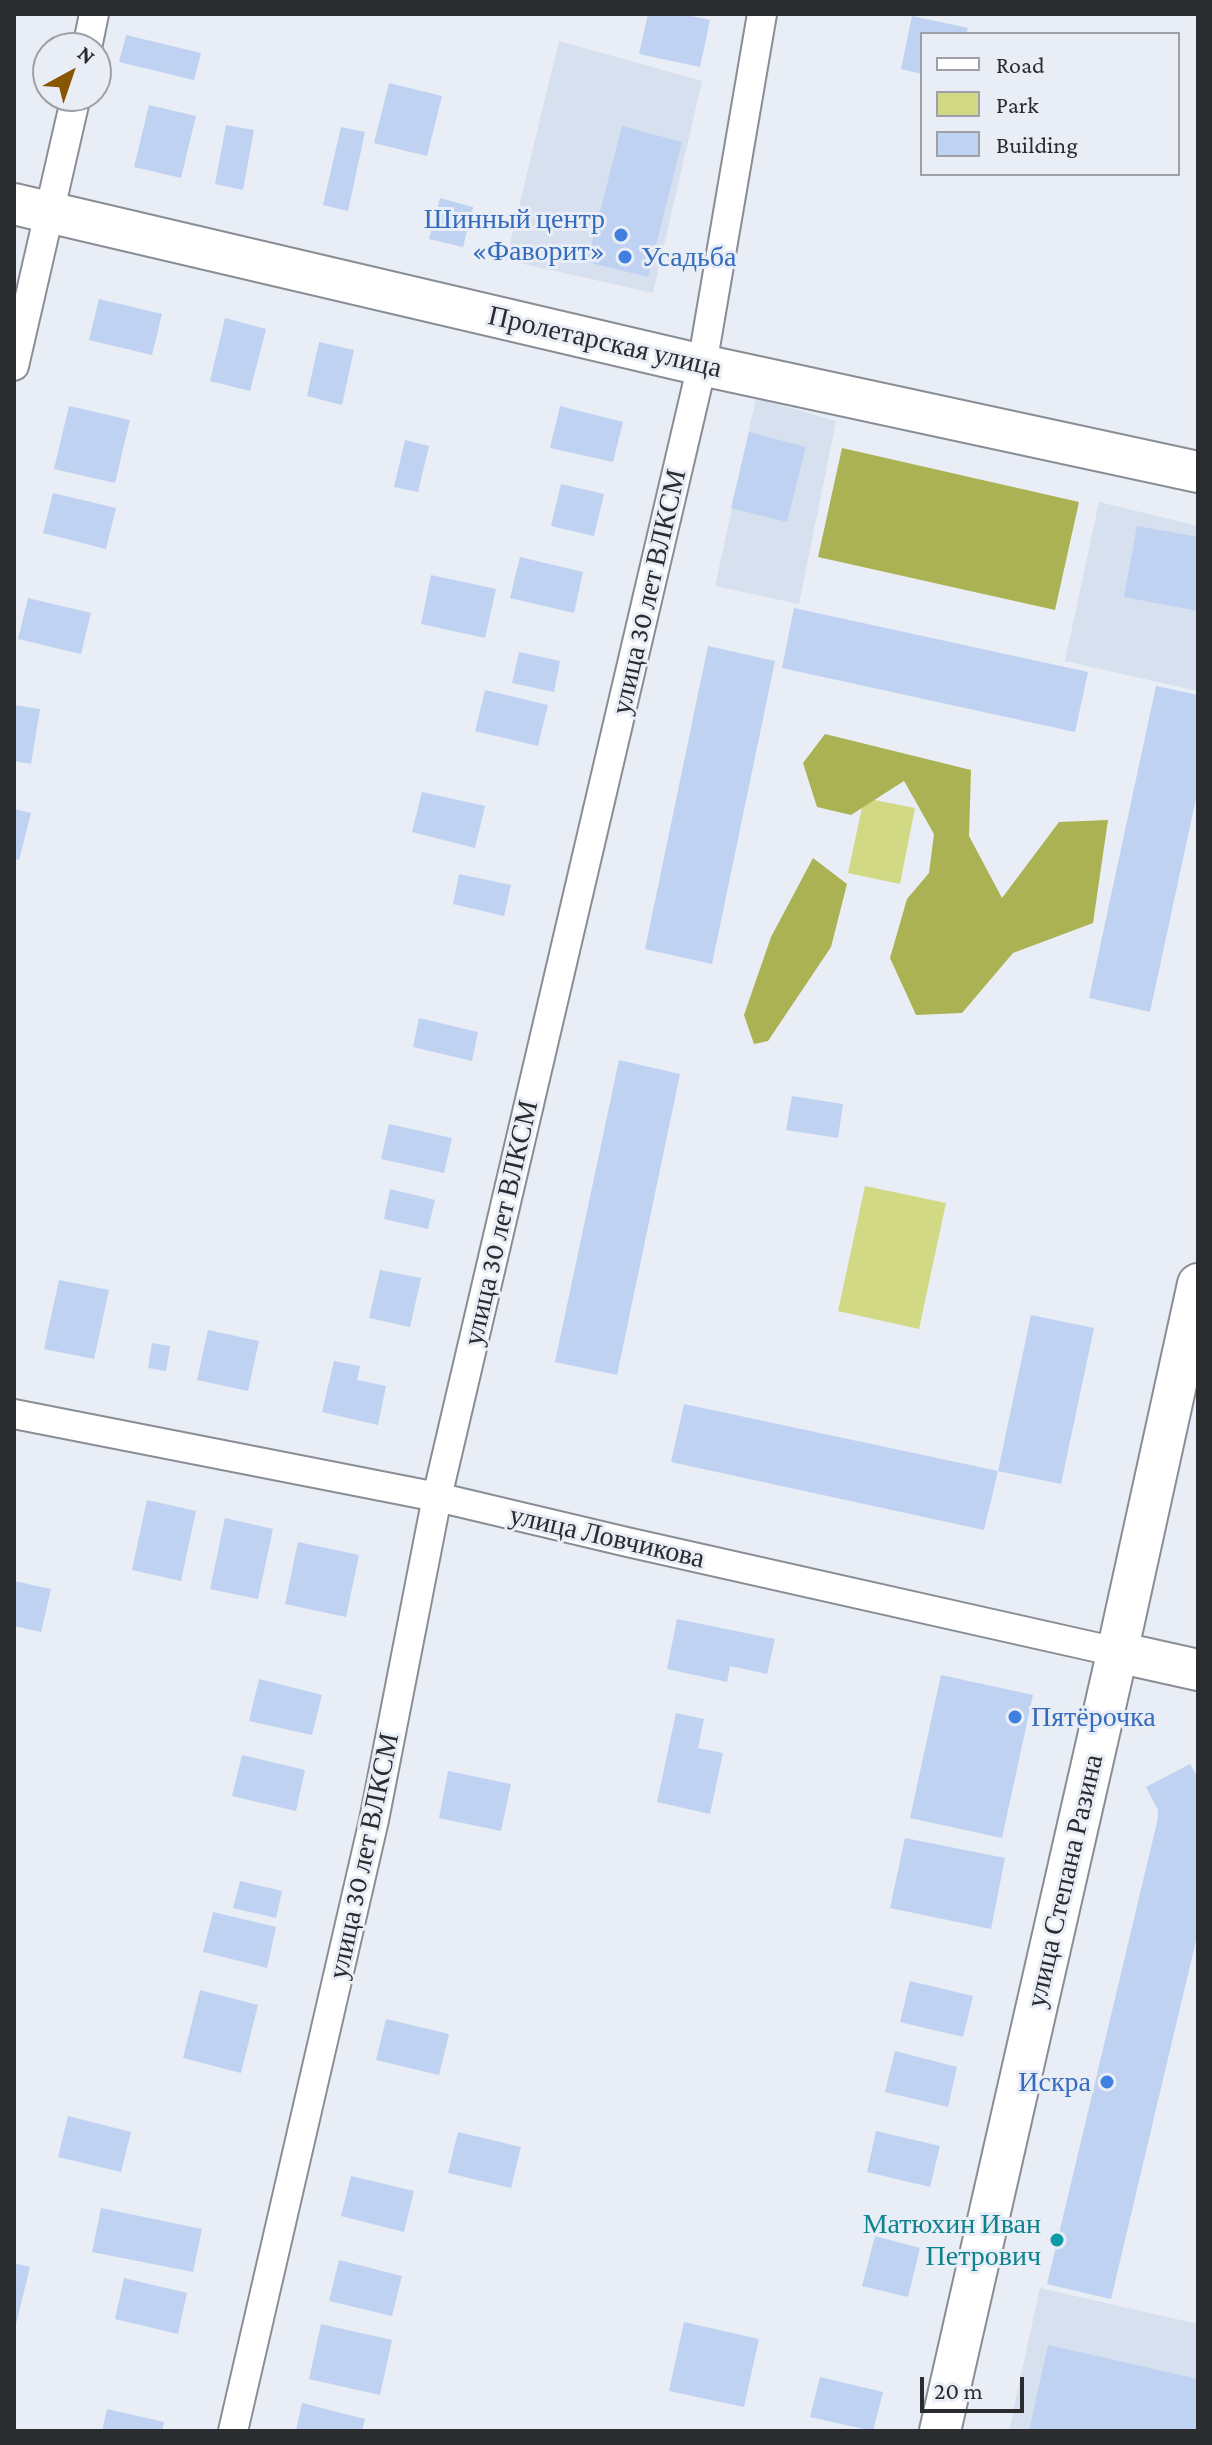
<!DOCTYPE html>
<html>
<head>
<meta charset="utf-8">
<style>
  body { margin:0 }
  #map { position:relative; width:1212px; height:2445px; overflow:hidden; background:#e9edf5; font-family:"Crimson Pro",serif }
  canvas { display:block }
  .frame { position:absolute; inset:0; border:16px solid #2a2c2f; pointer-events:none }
  .legend { position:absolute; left:920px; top:32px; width:260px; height:144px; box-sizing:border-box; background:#e9edf5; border:2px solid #9da0a6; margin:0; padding:10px 14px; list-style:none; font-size:24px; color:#2a2c2f }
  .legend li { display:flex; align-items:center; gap:16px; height:40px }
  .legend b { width:40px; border:2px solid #9da0a6 }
  .north { position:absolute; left:32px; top:32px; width:80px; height:80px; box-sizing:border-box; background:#e9edf5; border:2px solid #9da0a6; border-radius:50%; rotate:40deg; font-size:22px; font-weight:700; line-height:32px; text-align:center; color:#2a2c2f }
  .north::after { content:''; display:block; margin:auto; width:28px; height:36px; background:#850; clip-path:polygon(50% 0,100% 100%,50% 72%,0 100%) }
  .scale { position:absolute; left:920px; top:2377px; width:104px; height:36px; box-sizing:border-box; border:4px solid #2a2c2f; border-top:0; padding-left:10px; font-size:24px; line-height:28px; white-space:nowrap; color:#2a2c2f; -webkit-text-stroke:6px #e9edf5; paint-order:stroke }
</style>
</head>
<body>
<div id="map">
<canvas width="1212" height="2445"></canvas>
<div class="frame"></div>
<ul class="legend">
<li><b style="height:10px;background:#fff"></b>Road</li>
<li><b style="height:22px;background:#d1d985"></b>Park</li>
<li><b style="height:22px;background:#bfd2f1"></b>Building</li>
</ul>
<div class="north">N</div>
<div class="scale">20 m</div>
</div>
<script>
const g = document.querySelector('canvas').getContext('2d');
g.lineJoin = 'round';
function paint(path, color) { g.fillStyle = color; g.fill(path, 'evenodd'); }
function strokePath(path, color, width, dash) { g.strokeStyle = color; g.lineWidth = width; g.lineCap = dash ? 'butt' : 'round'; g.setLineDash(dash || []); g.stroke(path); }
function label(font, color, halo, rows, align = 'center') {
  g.font = font + ' "Crimson Pro",serif'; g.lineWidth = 6; g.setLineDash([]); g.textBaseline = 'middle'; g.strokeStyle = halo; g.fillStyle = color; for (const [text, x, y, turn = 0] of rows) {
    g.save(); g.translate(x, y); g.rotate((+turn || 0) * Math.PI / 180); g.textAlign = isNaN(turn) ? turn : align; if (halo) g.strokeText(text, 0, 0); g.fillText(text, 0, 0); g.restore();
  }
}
paint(new Path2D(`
  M 559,41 L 702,81 L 653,293 L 506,260 Z
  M 756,398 L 836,421 L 799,604 L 715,586 Z
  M 1099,502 L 1198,526 L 1198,691 L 1065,661 Z
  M 1040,2288 L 1198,2324 L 1198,2431 L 1009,2431 Z`), '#d7e0ee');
paint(new Path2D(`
  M 864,798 L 915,808 L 900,884 L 848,873 Z
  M 865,1186 L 946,1203 L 919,1329 L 838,1311 Z`), '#d1d985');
paint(new Path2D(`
  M 842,448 L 1079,502 L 1055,610 L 818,557 Z
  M 825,734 L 971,770 L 969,836 L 1002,898 L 1059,822 L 1108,820 L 1093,923 L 1013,953 L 962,1013 L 916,1015 L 890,958 L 907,899 L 929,873 L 934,834 L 904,781 L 851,815 L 817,807 L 803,763 Z
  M 813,858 L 847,884 L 831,947 L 768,1041 L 754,1044 L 744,1015 L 771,937 Z`), '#abb253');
paint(new Path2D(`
  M 648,14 L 681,14 L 710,20 L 700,67 L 639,54 Z
  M 912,16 L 968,28 L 966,34 L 922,34 L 922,74 L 901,69 Z
  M 126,35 L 201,53 L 194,80 L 119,62 Z
  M 389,83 L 442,96 L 427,156 L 374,143 Z
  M 149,105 L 196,116 L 181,178 L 134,167 Z
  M 226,125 L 254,130 L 243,190 L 215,184 Z
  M 622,126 L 682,142 L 648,277 L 587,262 Z
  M 341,127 L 365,132 L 348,211 L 323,205 Z
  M 440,198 L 473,207 L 463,247 L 429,239 Z
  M 99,299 L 162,314 L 152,355 L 89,340 Z
  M 225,318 L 266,329 L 250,391 L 210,381 Z
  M 319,342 L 354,350 L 342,405 L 307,396 Z
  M 69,406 L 130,420 L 115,483 L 54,469 Z
  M 560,406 L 623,422 L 613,462 L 550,448 Z
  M 749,432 L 806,447 L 787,522 L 731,508 Z
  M 405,440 L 429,446 L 418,492 L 394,487 Z
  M 561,484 L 604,494 L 594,536 L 551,526 Z
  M 53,493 L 116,508 L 106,549 L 43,533 Z
  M 1137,526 L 1198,537 L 1198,611 L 1124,597 Z
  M 520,557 L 583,572 L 574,613 L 510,598 Z
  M 431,575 L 496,589 L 485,638 L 421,624 Z
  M 28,598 L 91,613 L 81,654 L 18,639 Z
  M 794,608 L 1088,672 L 1075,732 L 782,668 Z
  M 708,646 L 775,661 L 712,964 L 645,949 Z
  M 519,652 L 560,661 L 554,692 L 512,683 Z
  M 1156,686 L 1198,695 L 1198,789 L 1150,1012 L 1089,998 Z
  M 485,690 L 548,705 L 538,746 L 475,731 Z
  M 14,705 L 40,709 L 31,764 L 14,761 Z
  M 422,792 L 485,806 L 475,848 L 412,832 Z
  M 14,809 L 31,813 L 19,860 L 14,859 Z
  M 459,874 L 511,885 L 504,916 L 453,904 Z
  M 419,1018 L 478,1032 L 472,1061 L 413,1047 Z
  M 619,1060 L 680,1074 L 617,1375 L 555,1362 Z
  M 792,1096 L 843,1104 L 838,1138 L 786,1130 Z
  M 389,1124 L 452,1138 L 444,1173 L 381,1159 Z
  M 390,1189 L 435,1200 L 428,1229 L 384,1219 Z
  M 380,1270 L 421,1278 L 410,1327 L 369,1318 Z
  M 59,1280 L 109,1290 L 94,1359 L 44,1349 Z
  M 1031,1315 L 1094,1328 L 1061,1484 L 998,1471 Z
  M 208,1330 L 259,1341 L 248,1391 L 197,1380 Z
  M 152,1343 L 170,1346 L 166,1371 L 148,1368 Z
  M 334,1361 L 360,1366 L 357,1380 L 386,1386 L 378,1425 L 322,1412 Z
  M 684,1404 L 998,1471 L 984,1530 L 671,1462 Z
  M 147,1500 L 196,1511 L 181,1581 L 132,1570 Z
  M 225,1518 L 273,1529 L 258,1599 L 210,1589 Z
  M 298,1542 L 359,1555 L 346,1617 L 285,1604 Z
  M 14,1581 L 51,1589 L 41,1632 L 14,1626 Z
  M 677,1619 L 775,1639 L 767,1674 L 730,1666 L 727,1682 L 667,1669 Z
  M 941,1675 L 1033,1695 L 1002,1838 L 910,1818 Z
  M 259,1679 L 322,1695 L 312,1735 L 249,1721 Z
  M 676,1713 L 704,1719 L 698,1748 L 723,1753 L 710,1814 L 657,1802 Z
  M 242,1755 L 305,1770 L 296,1811 L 232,1796 Z
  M 1190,1764 L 1198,1778 L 1198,1932 L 1111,2299 L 1047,2284 L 1158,1818 L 1158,1810 L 1146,1787 Z
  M 448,1771 L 511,1784 L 501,1831 L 439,1818 Z
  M 905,1838 L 1005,1858 L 991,1929 L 890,1908 Z
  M 240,1881 L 282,1891 L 276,1918 L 233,1908 Z
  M 213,1912 L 276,1927 L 267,1968 L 203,1952 Z
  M 910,1981 L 973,1996 L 963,2037 L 900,2022 Z
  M 200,1990 L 258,2005 L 241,2073 L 183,2058 Z
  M 386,2019 L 449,2034 L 439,2075 L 376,2060 Z
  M 895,2051 L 957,2067 L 948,2107 L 885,2092 Z
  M 68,2116 L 131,2132 L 121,2172 L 58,2157 Z
  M 876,2131 L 940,2146 L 930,2187 L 867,2172 Z
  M 458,2132 L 521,2147 L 511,2188 L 448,2173 Z
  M 351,2176 L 414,2191 L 404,2232 L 341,2216 Z
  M 101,2208 L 202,2229 L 193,2272 L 92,2252 Z
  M 875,2236 L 920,2248 L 908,2297 L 862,2286 Z
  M 339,2260 L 402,2276 L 392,2316 L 329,2301 Z
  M 14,2263 L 30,2267 L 15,2328 L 14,2328 Z
  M 124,2278 L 187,2293 L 178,2334 L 115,2319 Z
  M 684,2322 L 759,2339 L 744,2407 L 669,2391 Z
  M 321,2324 L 392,2340 L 380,2395 L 309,2379 Z
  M 1048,2345 L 1198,2379 L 1198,2431 L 1029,2431 Z
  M 820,2377 L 883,2392 L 873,2431 L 810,2417 Z
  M 302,2403 L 365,2419 L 362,2431 L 296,2431 Z
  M 107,2409 L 164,2422 L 162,2431 L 102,2431 Z`), '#bfd2f1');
const street = new Path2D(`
  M 87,48 L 94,14
  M 14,366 L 76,96
  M 14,1414 L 437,1497 L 627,1542 L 1117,1652
  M 233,2431 L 374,1820 L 437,1497 L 702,365 L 762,14`);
const secondary = new Path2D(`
  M 14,204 L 702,365 L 1198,472
  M 1117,1652 L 1198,1670
  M 940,2431 L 1112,1676 L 1198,1284`);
strokePath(street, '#898d94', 32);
strokePath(secondary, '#898d94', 44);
strokePath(street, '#fff', 28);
strokePath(secondary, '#fff', 40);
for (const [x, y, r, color] of [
  [621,235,8,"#3f7fe0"],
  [625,257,8,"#3f7fe0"],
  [1015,1717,8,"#3f7fe0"],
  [1107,2082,8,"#3f7fe0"],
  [1057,2240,8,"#0f9aa8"]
]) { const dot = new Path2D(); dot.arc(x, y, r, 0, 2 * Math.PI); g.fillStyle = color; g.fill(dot); strokePath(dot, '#e9edf5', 3); }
label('28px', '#366cbe', '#e9edf5', [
  ["Шинный центр",605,219],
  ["«Фаворит»",605,251],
  ["Усадьба",641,257,"left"],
  ["Пятёрочка",1031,1717,"left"],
  ["Искра",1091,2082]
], 'right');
label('28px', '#2a2c2f', '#e9edf5', [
  ["Пролетарская улица",605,342,13],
  ["улица 30 лет ВЛКСМ",649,592,-77],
  ["улица 30 лет ВЛКСМ",501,1223,-77],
  ["улица Ловчикова",607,1537,13],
  ["улица 30 лет ВЛКСМ",364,1856,-78],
  ["улица Степана Разина",1065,1881,-77]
]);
label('28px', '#0d838f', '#e9edf5', [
  ["Матюхин Иван",1041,2224],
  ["Петрович",1041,2256]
], 'right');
</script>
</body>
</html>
